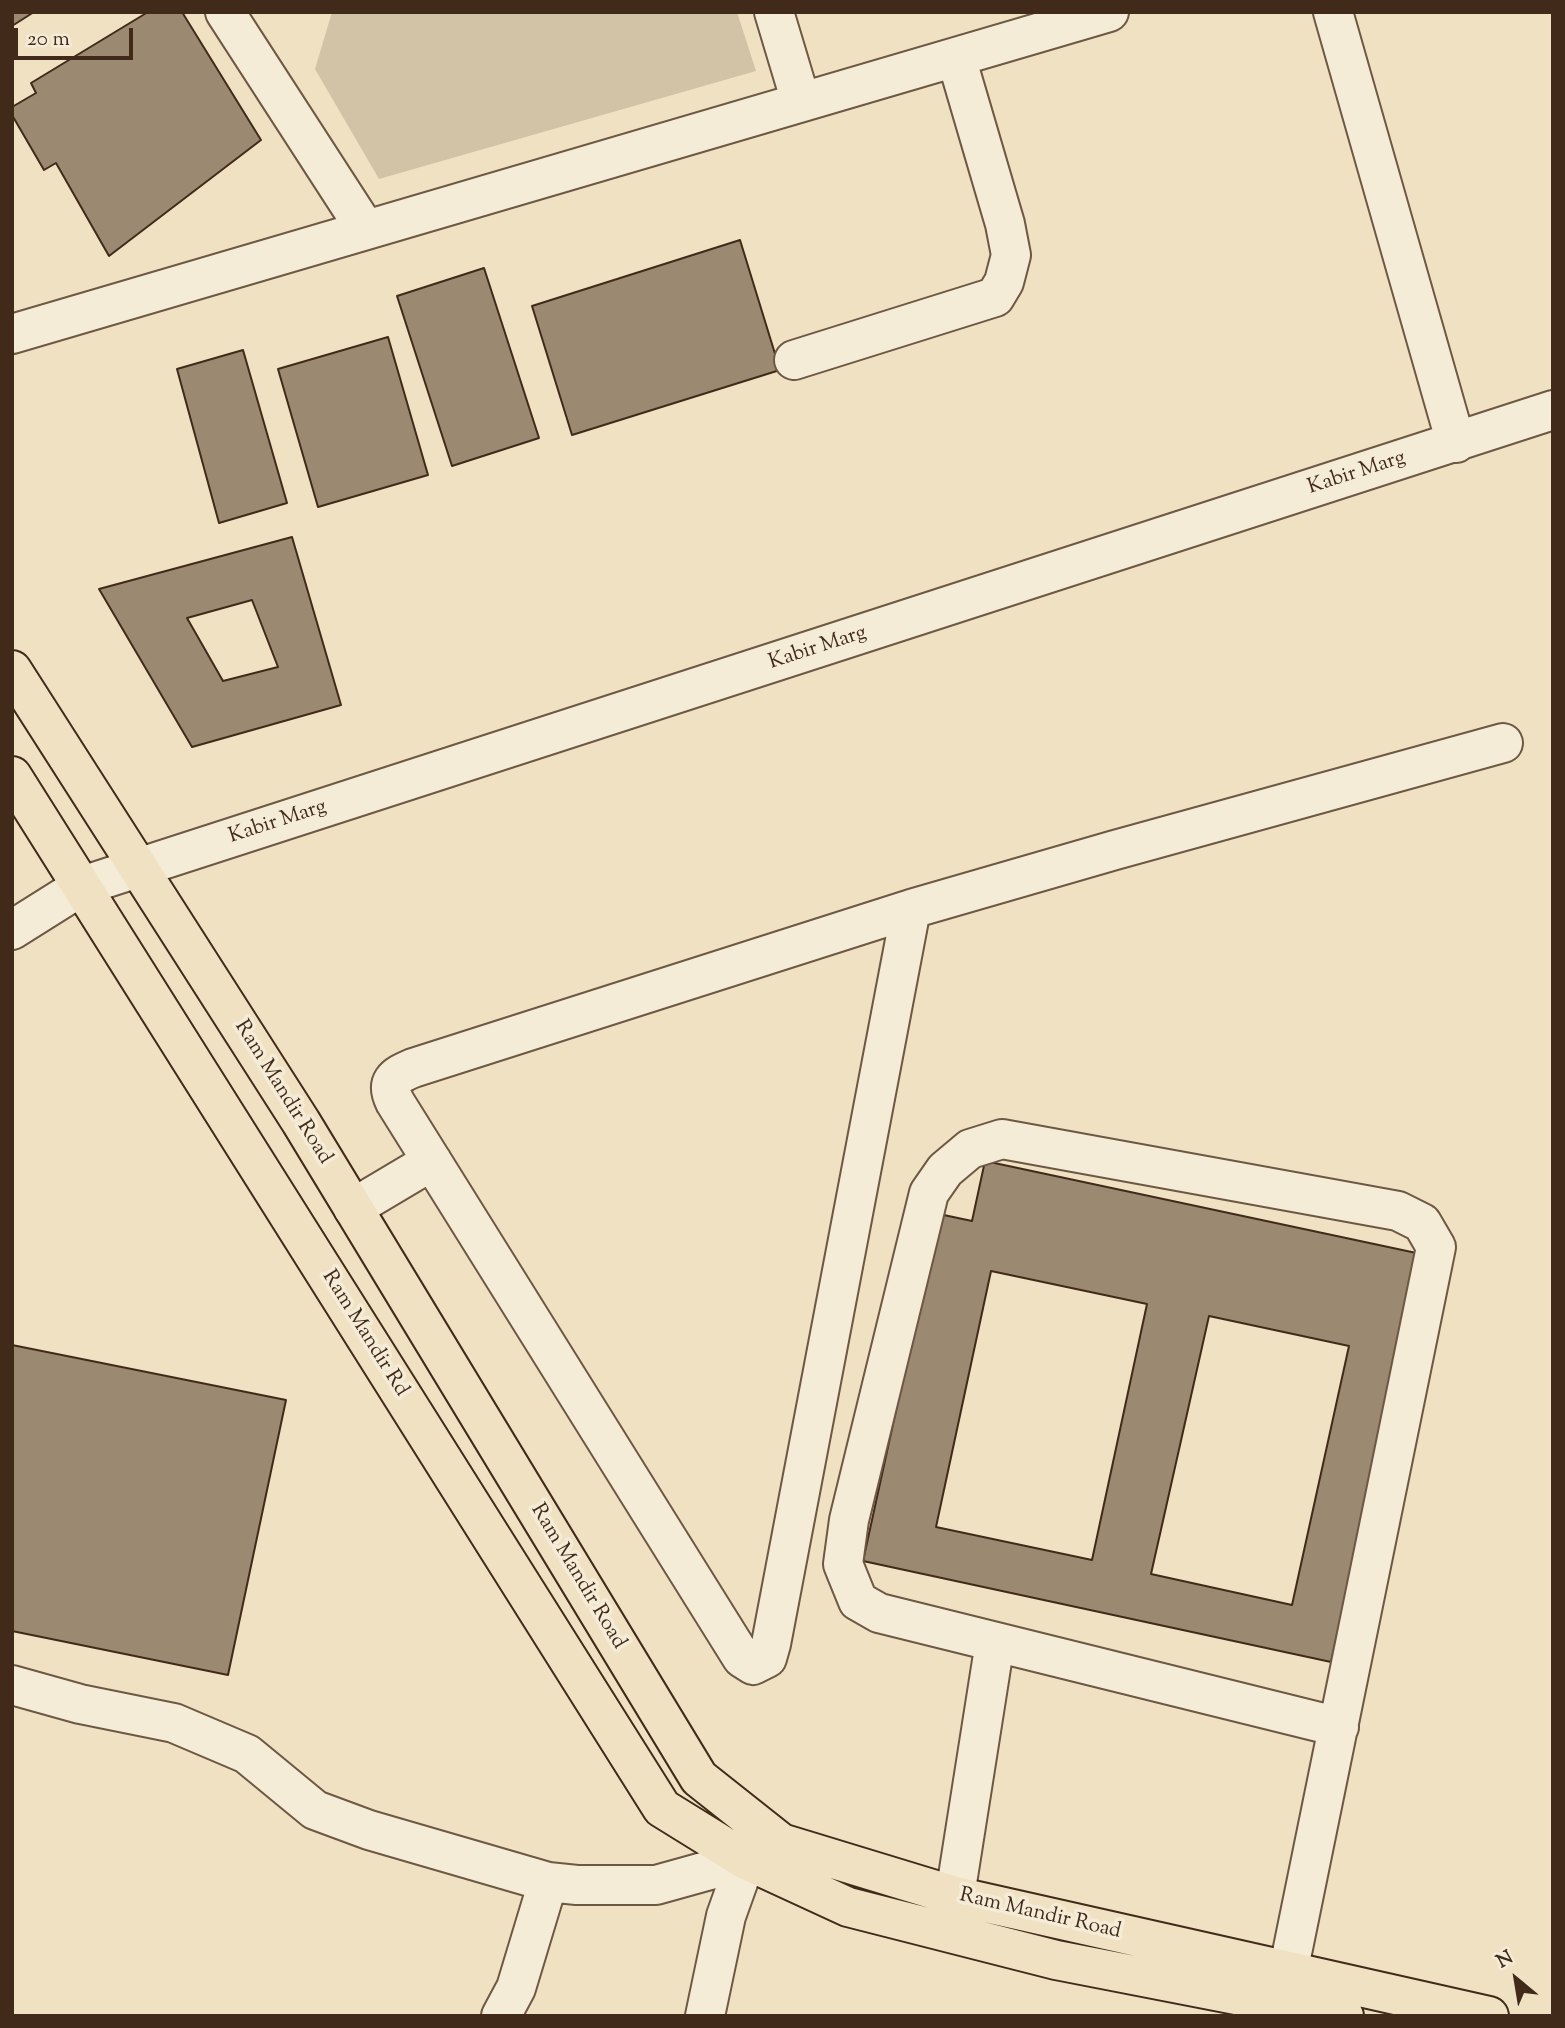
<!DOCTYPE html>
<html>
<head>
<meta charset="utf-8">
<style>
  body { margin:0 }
  #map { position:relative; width:1565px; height:2028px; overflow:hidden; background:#f0e1c3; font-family:"Sorts Mill Goudy",serif }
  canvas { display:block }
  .frame { position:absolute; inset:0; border:14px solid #412a1a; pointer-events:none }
  .north { position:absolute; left:1481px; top:1944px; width:70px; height:70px; -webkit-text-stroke:5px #f5ecd8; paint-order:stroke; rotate:330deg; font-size:19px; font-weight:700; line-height:28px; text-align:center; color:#412a1a }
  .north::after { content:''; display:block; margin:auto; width:24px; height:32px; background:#412a1a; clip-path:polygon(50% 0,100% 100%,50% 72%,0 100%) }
  .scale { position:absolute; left:14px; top:28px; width:119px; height:32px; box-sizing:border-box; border:4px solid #412a1a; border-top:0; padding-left:9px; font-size:21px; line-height:24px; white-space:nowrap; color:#412a1a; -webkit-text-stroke:5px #f5ecd8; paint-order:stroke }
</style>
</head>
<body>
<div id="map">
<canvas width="1565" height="2028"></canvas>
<div class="frame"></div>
<div class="north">N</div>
<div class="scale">20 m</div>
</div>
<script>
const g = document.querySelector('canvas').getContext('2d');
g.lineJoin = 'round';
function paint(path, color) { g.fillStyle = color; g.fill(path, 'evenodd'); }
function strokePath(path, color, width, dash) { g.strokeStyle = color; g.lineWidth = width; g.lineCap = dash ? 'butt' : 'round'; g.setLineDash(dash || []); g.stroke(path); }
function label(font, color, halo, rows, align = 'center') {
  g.font = font + ' "Sorts Mill Goudy",serif'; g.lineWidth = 7; g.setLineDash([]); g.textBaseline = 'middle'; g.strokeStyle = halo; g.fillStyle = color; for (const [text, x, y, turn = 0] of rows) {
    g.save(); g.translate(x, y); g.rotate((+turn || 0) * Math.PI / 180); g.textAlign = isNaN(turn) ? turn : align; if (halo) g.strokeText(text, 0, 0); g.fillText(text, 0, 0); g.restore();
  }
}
paint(new Path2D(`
  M 332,12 L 737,12 L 756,71 L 379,179 L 315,69 Z`), '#d2c2a6');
const building = new Path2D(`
  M 12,12 L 34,12 L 12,26 Z
  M 148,12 L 182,12 L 261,140 L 109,256 L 56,163 L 44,170 L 12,115 L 12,107 L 36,93 L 31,83 Z
  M 740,240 L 780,370 L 572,435 L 532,306 Z
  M 484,268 L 539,438 L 452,466 L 397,296 Z
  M 388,337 L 428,475 L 318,507 L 278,369 Z
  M 243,350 L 287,503 L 219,523 L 177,369 Z
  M 292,537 L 341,705 L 192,747 L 99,589 ZM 252,600 L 278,667 L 223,681 L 187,618 Z
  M 985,1161 L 1421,1254 L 1331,1662 L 863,1561 L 939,1214 L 972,1221 ZM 991,1271 L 1147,1304 L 1092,1560 L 936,1527 ZM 1209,1316 L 1349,1346 L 1292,1605 L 1151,1574 Z
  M 12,1345 L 286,1400 L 228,1675 L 12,1631 Z`);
paint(building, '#9c8972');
strokePath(building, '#412a1a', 2);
const minor = new Path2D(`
  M 225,12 L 366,230
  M 774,12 L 801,102
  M 1333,12 L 1456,443
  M 12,334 L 1109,12
  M 794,360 L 995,297 L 1004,282 L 1011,255 L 1005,224 L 956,57
  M 911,909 L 771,1644 L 767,1658 L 753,1665 L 742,1658 L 395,1102 C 385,1082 394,1076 413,1068 L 911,909 L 1115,850 L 1503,743
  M 12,930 L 82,886 L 1553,410
  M 353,1208 L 432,1161
  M 12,1685 L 80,1704 L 174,1723 L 247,1754 L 315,1810 L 369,1830 L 548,1882 L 577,1885 L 656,1885 L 746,1860
  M 950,1927 L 995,1642
  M 1282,2002 L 1436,1247 L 1422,1223 L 1398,1211 L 1002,1139 L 970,1149 L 945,1170 L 929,1193 L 849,1520 L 843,1564 L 858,1601 L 879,1613 L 1339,1727
  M 501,2016 L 516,1988 L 548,1882
  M 705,2016 L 726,1916 L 746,1860`);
const major = new Path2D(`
  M 12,670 L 301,1122 L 699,1778 L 781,1843 L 955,1896 L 1489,2016
  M 12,776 L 662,1808 L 746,1860 L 848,1907 L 1056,1960 L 1344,2016`);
strokePath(minor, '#6d5844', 42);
strokePath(major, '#412a1a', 42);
strokePath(minor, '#f5ecd8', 38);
strokePath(major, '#f0e1c3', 38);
label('21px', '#412a1a', '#f5ecd8', [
  ["Kabir Marg",1357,474,-18],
  ["Kabir Marg",818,649,-18],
  ["Kabir Marg",278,823,-18],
  ["Ram Mandir Road",282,1093,58],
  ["Ram Mandir Rd",364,1334,58],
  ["Ram Mandir Road",577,1577,59],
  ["Ram Mandir Road",1040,1915,13]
]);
</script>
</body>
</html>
